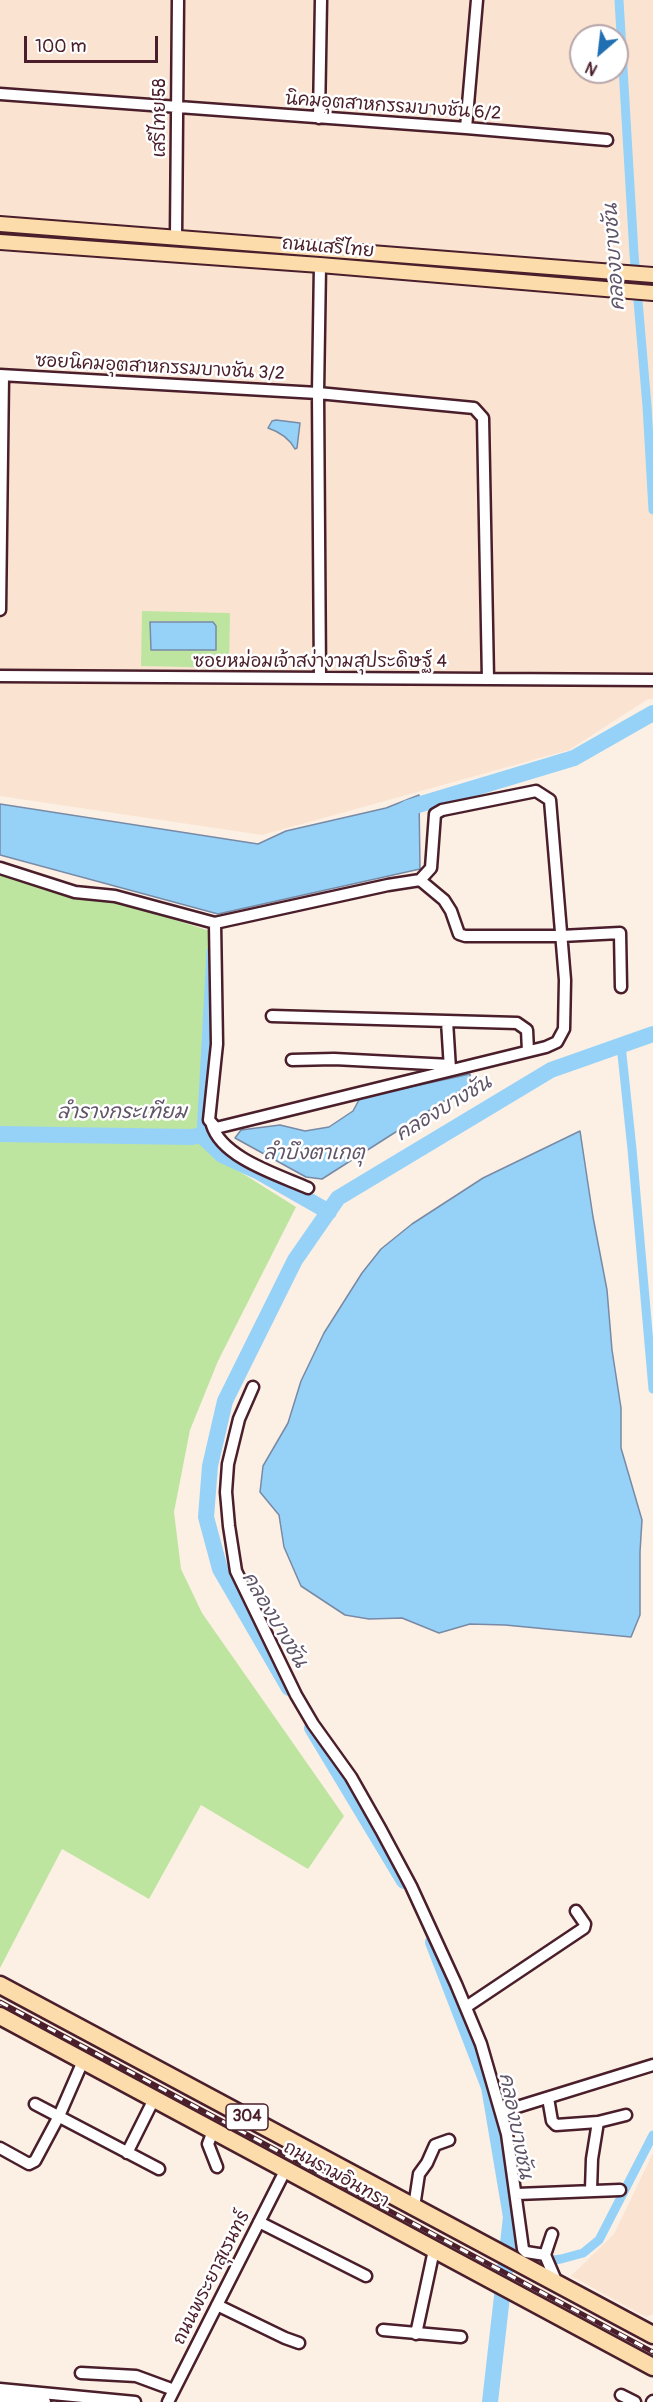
<!DOCTYPE html>
<html>
<head>
<meta charset="utf-8">
<style>
  body { margin:0 }
  #map { position:relative; width:653px; height:2402px; overflow:hidden; background:#fcefe4; font-family:Pangolin,sans-serif }
  canvas { display:block }
  .north { position:absolute; left:569px; top:24px; width:60px; height:60px; box-sizing:border-box; background:#fff; border:2px solid #b7a5aa; border-radius:50%; rotate:208deg; font-size:16px; font-weight:700; line-height:24px; text-align:center; color:#4a1f2b }
  .north::after { content:''; display:block; margin:auto; width:21px; height:27px; background:#1f6fb2; clip-path:polygon(50% 0,100% 100%,50% 72%,0 100%) }
  .scale { position:absolute; left:24px; top:36px; width:134px; height:27px; box-sizing:border-box; border:3px solid #4a1f2b; border-top:0; padding-left:8px; font-size:18px; line-height:21px; white-space:nowrap; color:#4a1f2b; -webkit-text-stroke:4px #fff; paint-order:stroke }
</style>
</head>
<body>
<div id="map">
<canvas width="653" height="2402"></canvas>
<div class="north">N</div>
<div class="scale">100 m</div>
</div>
<script>
const g = document.querySelector('canvas').getContext('2d');
g.lineJoin = 'round';
function paint(path, color) { g.fillStyle = color; g.fill(path, 'evenodd'); }
function strokePath(path, color, width, dash) { g.strokeStyle = color; g.lineWidth = width; g.lineCap = dash ? 'butt' : 'round'; g.setLineDash(dash || []); g.stroke(path); }
function label(font, color, halo, rows, align = 'center') {
  g.font = font + ' Pangolin,"Playpen Sans Thai",sans-serif'; g.lineWidth = 5; g.setLineDash([]); g.textBaseline = 'middle'; g.strokeStyle = halo; g.fillStyle = color; for (const [text, x, y, turn = 0] of rows) {
    g.save(); g.translate(x, y); g.rotate((+turn || 0) * Math.PI / 180); g.textAlign = isNaN(turn) ? turn : align; if (halo) g.strokeText(text, 0, 0); g.fillText(text, 0, 0); g.restore();
  }
}
paint(new Path2D(`
  M 0,0 L 653,0 L 653,699 L 648,699 L 569,750 L 262,835 L 0,796 ZM 581,36 L 617,36 L 617,72 L 581,72 Z
  M 653,2153 L 653,2314 L 646,2317 L 571,2276 L 614,2234 Z`), '#fae4d1');
paint(new Path2D(`
  M 142,611 L 230,613 L 229,668 L 141,666 ZM 152,621 L 213,622 L 216,626 L 216,648 L 150,647 L 150,624 Z
  M 0,875 L 73,897 L 113,900 L 213,932 L 209,1063 L 202,1130 L 215,1156 L 296,1207 L 218,1361 L 190,1430 L 174,1512 L 181,1569 L 202,1613 L 344,1816 L 308,1869 L 201,1805 L 149,1899 L 62,1849 L 0,1968 Z`), '#bee5a0');
const water = new Path2D(`
  M 276,420 L 300,423 L 297,448 L 295,449 C 289,438 280,432 268,428 L 272,421 Z
  M 150,622 L 213,622 L 216,626 L 216,650 L 151,650 Z
  M 419,795 L 420,869 L 218,914 L 0,855 L 0,804 L 258,844 L 286,831 L 386,808 Z
  M 470,1074 L 471,1084 L 322,1179 L 306,1177 L 235,1138 L 241,1130 L 280,1125 L 305,1131 L 329,1127 L 353,1111 L 360,1098 Z
  M 580,1131 L 593,1217 L 607,1290 L 612,1350 L 621,1408 L 621,1448 L 642,1520 L 640,1552 L 640,1615 L 631,1637 L 505,1625 L 470,1624 L 439,1633 L 402,1618 L 369,1619 L 345,1615 L 301,1586 L 284,1547 L 279,1515 L 260,1492 L 263,1466 L 288,1423 L 301,1381 L 324,1333 L 362,1273 L 381,1249 L 412,1224 L 483,1178 Z`);
paint(water, '#96d2f7');
strokePath(water, '#788aa5', 1.5);
strokePath(new Path2D(`
  M 619,0 L 634,254 L 647,406 L 653,510
  M 621,1045 L 632,1149 L 653,1389
  M 201,1135 L 211,951
  M 518,2255 L 538,2262 L 561,2259 L 583,2253 L 599,2240 L 653,2135`), '#96d2f7', 9);
strokePath(new Path2D(`
  M 399,813 L 408,808 L 574,758 L 653,713
  M 0,1134 L 192,1137 L 201,1135 L 222,1155 L 259,1172 L 329,1212
  M 289,1688 L 220,1569 L 206,1517 L 210,1466 L 225,1401 L 295,1260 L 338,1198 L 551,1070 L 653,1034
  M 312,1728 L 404,1881
  M 433,1942 L 489,2087 L 511,2217 L 490,2402`), '#96d2f7', 16);
const minor = new Path2D(`
  M 0,94 L 466,128 L 607,140
  M 319,118 L 321,0
  M 466,128 L 477,0
  M 176,237 L 178,0
  M 0,375 L 318,393 L 474,408 L 483,418 L 488,679
  M 0,610 L 3,376
  M 0,676 L 653,680
  M 320,678 L 318,393 L 320,265
  M 0,868 L 75,892 L 115,896 L 215,923 L 388,885 L 420,880 L 431,868 L 435,814 L 442,810 L 536,791 L 550,800 L 565,980 L 564,1029 L 557,1042 L 546,1047 L 216,1128 L 209,1120 L 217,1044 L 215,923
  M 420,880 L 444,900 L 451,911 L 459,934 L 465,936 L 561,936 L 620,933 L 621,987
  M 272,1016 L 517,1023 L 527,1030 L 528,1051
  M 447,1021 L 450,1069
  M 292,1060 L 334,1059 L 450,1065
  M 212,1125 C 222,1158 279,1175 308,1188
  M 253,1387 L 239,1419 L 228,1464 L 226,1492 L 229,1526 L 236,1571 L 296,1695 L 313,1724 L 351,1777 L 381,1830 L 411,1886 L 456,1984 L 481,2044 L 507,2134 L 523,2249 L 526,2252 L 545,2255 L 557,2283
  M 466,2007 L 584,1928 L 585,1924 L 576,1911
  M 548,2098 L 552,2121 L 556,2125 L 598,2122
  M 35,2104 L 159,2169
  M 501,2112 L 653,2065
  M 213,2131 L 208,2144 L 217,2167
  M 0,2148 L 29,2164 L 35,2161 L 59,2116 L 83,2061
  M 127,2153 L 154,2099
  M 591,2190 L 592,2159 L 598,2122 L 626,2115
  M 517,2194 L 620,2190
  M 414,2207 L 419,2174 L 427,2163 L 435,2145 L 449,2140
  M 259,2222 L 366,2276
  M 545,2255 L 552,2234
  M 217,2305 L 285,2338 L 299,2343
  M 383,2330 L 461,2337
  M 416,2334 L 434,2250
  M 81,2373 L 136,2376 L 174,2390
  M 0,2389 L 135,2402
  M 621,2395 L 635,2402
  M 0,2398 L 45,2402
  M 168,2402 L 286,2169
  M 652,2402 L 653,2401`);
const major = new Path2D(`
  M 0,224 L 653,275
  M 0,242 L 320,265 L 653,293`);
const highway = new Path2D(`
  M 0,1985 L 653,2335
  M 0,2016 L 653,2367`);
strokePath(minor, '#4a1f2b', 15);
strokePath(major, '#4a1f2b', 18);
strokePath(highway, '#4a1f2b', 21);
strokePath(minor, '#fff', 10);
strokePath(major, '#fddcac', 14);
strokePath(highway, '#fddcac', 16);
const rail = new Path2D(`
  M 0,2002 L 653,2352`);
strokePath(rail, '#4a1f2b', 5);
strokePath(rail, '#fff', 3, [9]);
for (const [x, y, w] of [
  [247,2117,42]
]) { const box = new Path2D(); box.roundRect(x - w / 2, y - 13, w, 26, 4.5); g.fillStyle = '#fff'; g.fill(box); strokePath(box, '#4a1f2b', 1.5); }
label('bold 16px', '#4a1f2b', null, [
  ["304",247,2117]
]);
label('18px', '#4a1f2b', '#fff', [
  ["นิคมอุตสาหกรรมบางชัน 6/2",393,107,4],
  ["เสรีไทย 58",160,118,-90],
  ["ถนนเสรีไทย",328,248,5],
  ["ซอยนิคมอุตสาหกรรมบางชัน 3/2",160,368,3],
  ["ซอยหม่อมเจ้าสง่างามสุประดิษฐ์ 4",320,662],
  ["ถนนรามอินทรา",336,2175,29],
  ["ถนนพระยาสุเรนทร์",212,2278,-63]
]);
label('italic 20px', '#615568', '#fff', [
  ["คลองบางชัน",615,257,-94],
  ["คลองบางชัน",444,1109,-31],
  ["ลำรางกระเทียม",122,1113],
  ["ลำบึงตาเกตุ",314,1154],
  ["คลองบางชัน",274,1620,59],
  ["คลองบางชัน",515,2126,79]
]);
</script>
</body>
</html>
